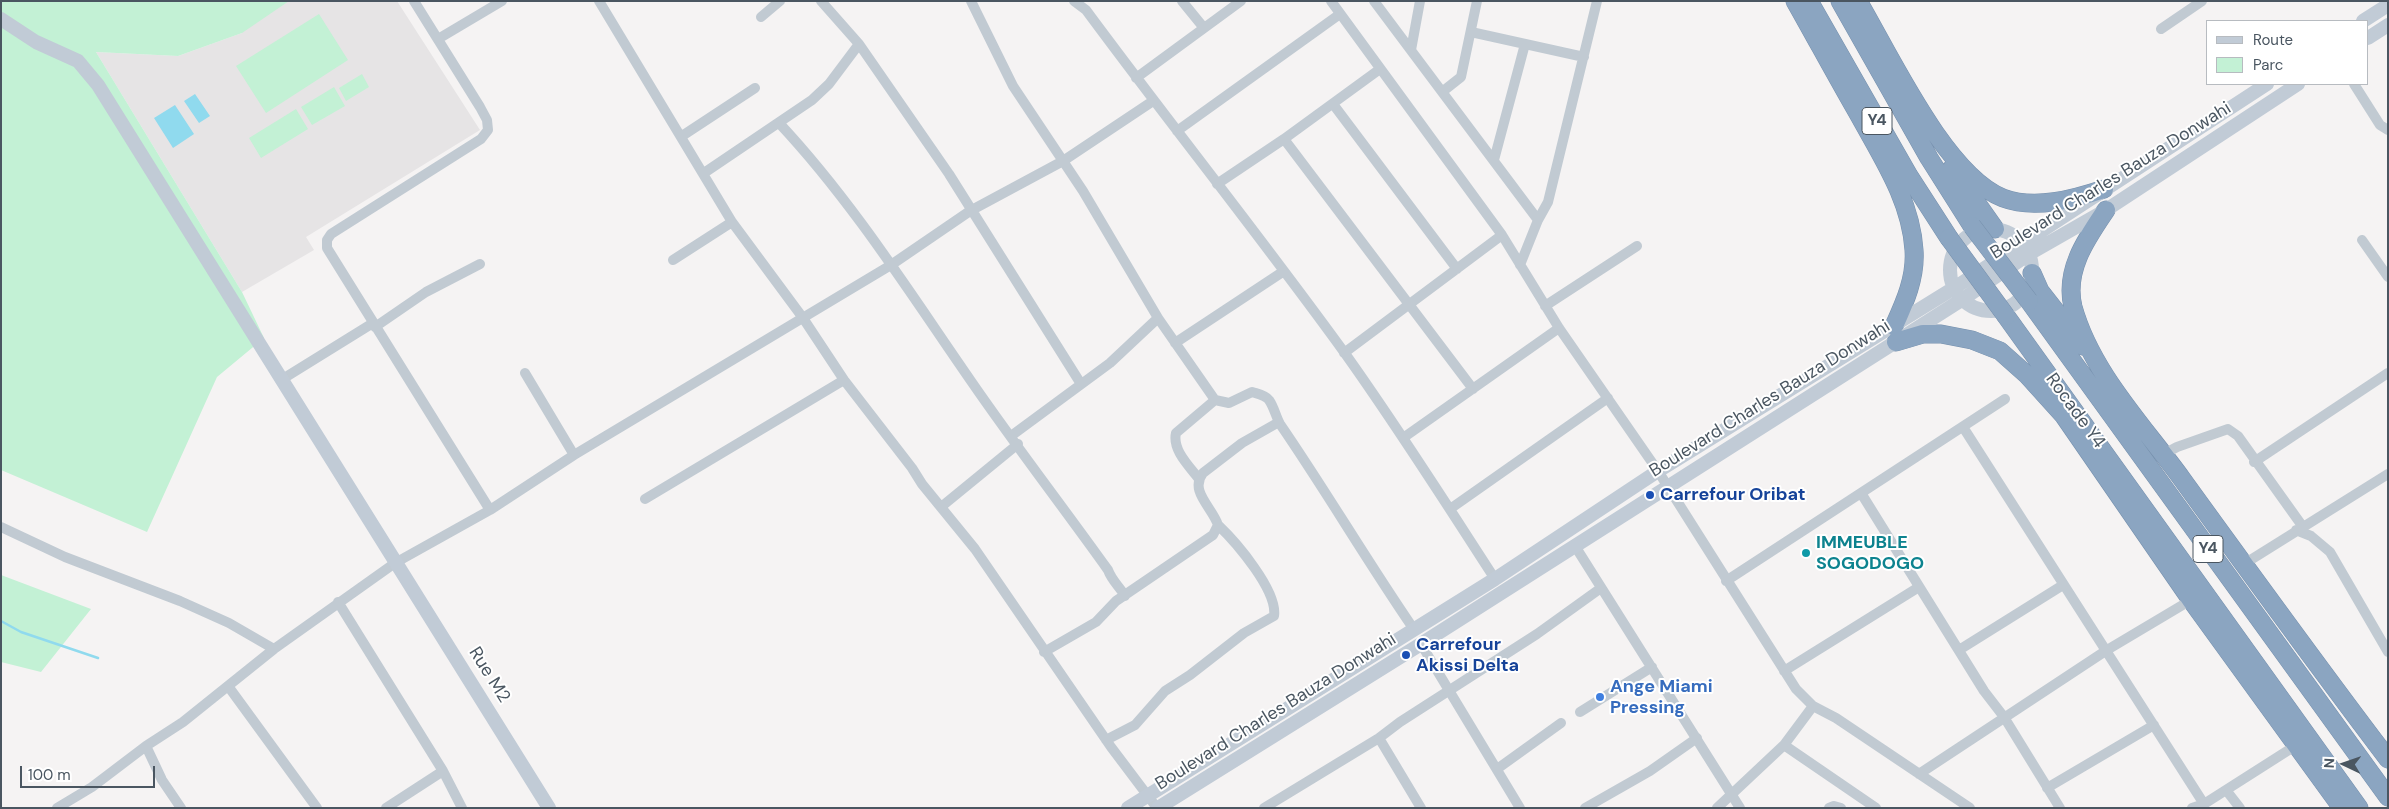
<!DOCTYPE html>
<html>
<head>
<meta charset="utf-8">
<style>
  body { margin:0 }
  #map { position:relative; width:2389px; height:809px; overflow:hidden; background:#f5f3f3; font-family:"DM Sans",sans-serif }
  canvas { display:block }
  .frame { position:absolute; inset:0; border:2px solid #4a5661; pointer-events:none }
  .legend { position:absolute; left:2206px; top:20px; width:162px; height:65px; box-sizing:border-box; background:#fff; border:1px solid #b7bbc0; margin:0; padding:6px 9px; list-style:none; font-size:15px; color:#4a5661 }
  .legend li { display:flex; align-items:center; gap:10px; height:25px }
  .legend b { width:25px; border:1px solid #b7bbc0 }
  .north { position:absolute; left:2319px; top:739px; width:50px; height:50px; -webkit-text-stroke:4px #fff; paint-order:stroke; rotate:273deg; font-size:14px; font-weight:700; line-height:20px; text-align:center; color:#4a5661 }
  .north::after { content:''; display:block; margin:auto; width:18px; height:22px; background:#4a5661; clip-path:polygon(50% 0,100% 100%,50% 72%,0 100%) }
  .scale { position:absolute; left:20px; top:766px; width:135px; height:22px; box-sizing:border-box; border:2px solid #4a5661; border-top:0; padding-left:6px; font-size:15px; line-height:18px; white-space:nowrap; color:#4a5661; -webkit-text-stroke:4px #fff; paint-order:stroke }
</style>
</head>
<body>
<div id="map">
<canvas width="2389" height="809"></canvas>
<div class="frame"></div>
<ul class="legend">
<li><b style="height:6px;background:#c1cbd6"></b>Route</li>
<li><b style="height:14px;background:#c3f1d5"></b>Parc</li>
</ul>
<div class="north">N</div>
<div class="scale">100 m</div>
</div>
<script>
const g = document.querySelector('canvas').getContext('2d');
g.lineJoin = 'round';
function paint(path, color) { g.fillStyle = color; g.fill(path, 'evenodd'); }
function strokePath(path, color, width, dash) { g.strokeStyle = color; g.lineWidth = width; g.lineCap = dash ? 'butt' : 'round'; g.setLineDash(dash || []); g.stroke(path); }
function label(font, color, halo, rows, align = 'center') {
  g.font = font + ' "DM Sans",sans-serif'; g.lineWidth = 4; g.setLineDash([]); g.textBaseline = 'middle'; g.strokeStyle = halo; g.fillStyle = color; for (const [text, x, y, turn = 0] of rows) {
    g.save(); g.translate(x, y); g.rotate((+turn || 0) * Math.PI / 180); g.textAlign = isNaN(turn) ? turn : align; if (halo) g.strokeText(text, 0, 0); g.fillText(text, 0, 0); g.restore();
  }
}
paint(new Path2D(`
  M 242,1 L 397,1 L 480,130 L 306,237 L 314,250 L 242,292 L 96,52 L 178,56 L 242,33 Z`), '#e6e4e5');
paint(new Path2D(`
  M 1,1 L 289,1 L 242,33 L 178,56 L 96,52 L 242,292 L 264,338 L 217,377 L 147,532 L 1,470 Z
  M 319,14 L 348,60 L 266,113 L 236,66 Z
  M 362,74 L 369,87 L 346,101 L 339,88 Z
  M 334,87 L 345,106 L 312,125 L 301,107 Z
  M 296,109 L 308,129 L 261,158 L 249,138 Z
  M 1,575 L 91,609 L 41,672 L 1,662 Z`), '#c3f1d5');
paint(new Path2D(`
  M 195,94 L 210,116 L 199,123 L 184,101 Z
  M 175,105 L 194,134 L 173,148 L 154,118 Z`), '#90daee');
strokePath(new Path2D(`
  M 1,621 L 21,632 L 98,658`), '#90daee', 2.5);
const highway = new Path2D(`
  M 1795,1 C 1817,40 1838,79 1860,117 C 1883,159 1911,201 1914,250 C 1916,277 1905,302 1894,326
  M 1809,1 L 1909,176 L 1949,238
  M 1840,1 L 1929,158 L 1972,226
  M 1858,1 C 1890,55 1945,175 2003,198 C 2035,210 2074,199 2104,189
  M 1952,168 L 1995,229
  M 2106,210 C 2087,238 2064,270 2073,307 C 2091,372 2143,425 2182,479 C 2250,573 2318,667 2388,759
  M 2032,273 L 2040,291 L 2083,346
  M 2029,301 L 2388,797
  M 2006,316 L 2359,808
  M 1896,342 L 1923,334 L 1941,334 L 1972,340 L 2000,351 L 2027,375 L 2064,416 L 2191,600 L 2342,808`);
strokePath(highway, '#7690ad', 19);
strokePath(new Path2D(`
  M 414,1 L 480,107 L 487,120 L 488,130 L 481,139 L 331,234 L 327,240 L 327,248 L 490,510
  M 599,1 L 732,222 L 803,318 L 844,380 L 912,468 L 922,484 L 975,549 L 1111,747 L 1157,808
  M 971,1 L 1013,86 L 1083,191 L 1158,318 L 1215,400 L 1229,403 L 1252,392 C 1258,394 1265,395 1269,400 C 1274,407 1276,417 1280,424 C 1326,491 1367,561 1413,628
  M 1074,1 L 1086,10 C 1171,125 1260,236 1344,352 C 1397,426 1445,502 1495,579
  M 1182,1 L 1204,28
  M 1331,1 L 1502,235 L 1559,328 L 1658,471 L 1796,689 L 1813,706 L 1836,718 L 1970,808
  M 1374,1 L 1538,220
  M 761,17 L 780,1
  M 2161,29 L 2202,1
  M 1471,32 L 1584,57
  M 438,39 L 502,1
  M 859,44 L 949,174 L 1081,384
  M 1411,50 L 1420,1
  M 1136,78 L 1241,1
  M 2354,84 L 2380,125 L 2388,130
  M 1442,92 L 1461,77 L 1477,1
  M 1333,104 L 1457,269
  M 779,123 C 852,201 910,293 971,381 C 1015,445 1063,507 1108,570 C 1112,581 1120,587 1125,596
  M 1177,131 L 1340,14
  M 682,136 L 755,88
  M 1284,139 L 1473,389
  M 1494,160 L 1525,44
  M 704,173 L 812,100 L 829,84 L 859,44 L 821,1
  M 1217,184 L 1284,139 L 1380,69
  M 2362,240 L 2388,277
  M 673,260 L 732,222
  M 1520,265 L 1538,220 L 1548,202 L 1597,1
  M 1545,306 L 1637,246
  M 375,327 L 426,292 L 480,264
  M 1175,343 L 1284,271
  M 1344,353 L 1502,235
  M 525,373 L 574,455
  M 281,380 L 373,323
  M 1963,427 L 2204,804
  M 1011,436 L 1110,363 L 1158,318
  M 1403,438 L 1559,328
  M 2164,454 L 2177,447 L 2228,429 L 2238,436 L 2303,527
  M 2254,462 L 2388,373
  M 1199,479 C 1189,466 1172,450 1176,433 L 1215,400
  M 1861,493 L 1984,691 L 2004,717 L 2060,808
  M 645,499 L 844,380
  M 941,507 L 1018,444
  M 1450,509 L 1608,398
  M 1,527 L 65,557 L 180,601 L 229,623 L 274,649
  M 2296,530 L 2311,536 L 2330,552 L 2388,652
  M 1575,546 L 1740,808
  M 2244,564 L 2388,474
  M 1726,581 L 2005,399
  M 338,602 L 443,771 L 462,808
  M 1421,644 L 1520,808
  M 1959,650 L 2063,585
  M 1044,652 L 1096,622 L 1116,601 L 1213,535 L 1218,525 C 1212,507 1189,491 1203,473 L 1242,443 L 1279,422
  M 1784,671 L 1919,587
  M 228,686 L 317,808
  M 1580,712 L 1652,667
  M 1379,738 L 1421,808
  M 1106,740 L 1135,725 L 1165,691 L 1190,675 L 1244,633 L 1274,616 C 1278,591 1236,542 1218,525
  M 1784,745 L 1876,808
  M 146,746 L 162,780 L 181,808
  M 1497,769 L 1561,723
  M 1919,774 L 2107,650 L 2191,600
  M 2047,788 L 2154,725
  M 2226,790 L 2240,808
  M 57,808 L 92,787 L 146,746 L 183,722 L 274,649 L 395,563 L 490,510 L 574,455 L 891,265 L 970,211 L 1063,161 L 1153,101
  M 386,808 L 443,771
  M 1264,808 L 1379,738 L 1400,722 L 1537,634 L 1601,588
  M 1585,808 L 1650,771 L 1697,738
  M 1717,808 L 1784,745 L 1813,706
  M 1829,808 L 1834,806 L 1841,808
  M 2192,808 L 2204,804 L 2295,746`), '#c1cad2', 10);
strokePath(new Path2D(`
  M 1,19 L 36,42 L 78,61 L 98,85 L 549,808
  M 2363,21 L 2388,5
  M 2368,38 L 2388,25
  M1950 270a41 41 0 1 1 82 0a41 41 0 1 1-82 0Z
  M 1128,808 L 1495,579 L 1658,471 L 1954,288 L 2267,84
  M 1158,808 L 1421,644 L 1963,299 L 2029,254 L 2106,210 L 2298,84`), '#c1cbd6', 14);
strokePath(highway, '#8ba5c1', 18);
const highwayBridge = new Path2D(`
  M 1972,226 L 2029,301
  M 1949,238 L 2006,316`);
strokePath(highwayBridge, '#7690ad', 19, []);
strokePath(highwayBridge, '#8ba5c1', 18);
for (const [x, y, r, color] of [
  [1650,495,5,"#1a4fb4"],
  [1806,553,5,"#0f9aa8"],
  [1406,655,5,"#1a4fb4"],
  [1600,697,5,"#3f7fe0"]
]) { const dot = new Path2D(); dot.arc(x, y, r, 0, 2 * Math.PI); g.fillStyle = color; g.fill(dot); strokePath(dot, '#fff', 2); }
for (const [x, y, w] of [
  [1877,121,30],
  [2208,549,30]
]) { const box = new Path2D(); box.roundRect(x - w / 2, y - 13.5, w, 27, 4); g.fillStyle = '#fff'; g.fill(box); strokePath(box, '#4a5661', 1); }
label('bold 16px', '#4a5661', null, [
  ["Y4",1877,121],
  ["Y4",2208,549]
]);
label('18px', '#4a5661', '#fff', [
  ["Boulevard Charles Bauza Donwahi",2111,181,-32],
  ["Boulevard Charles Bauza Donwahi",1770,399,-32],
  ["Rocade Y4",2075,411,54],
  ["Rue M2",489,675,58],
  ["Boulevard Charles Bauza Donwahi",1276,712,-32]
]);
label('bold 18px', '#164399', '#fff', [
  ["Carrefour Oribat",1660,495],
  ["Carrefour",1416,645],
  ["Akissi Delta",1416,666]
], 'left');
label('bold 18px', '#0d838f', '#fff', [
  ["IMMEUBLE",1816,543],
  ["SOGODOGO",1816,564]
], 'left');
label('bold 18px', '#366cbe', '#fff', [
  ["Ange Miami",1610,687],
  ["Pressing",1610,708]
], 'left');
</script>
</body>
</html>
